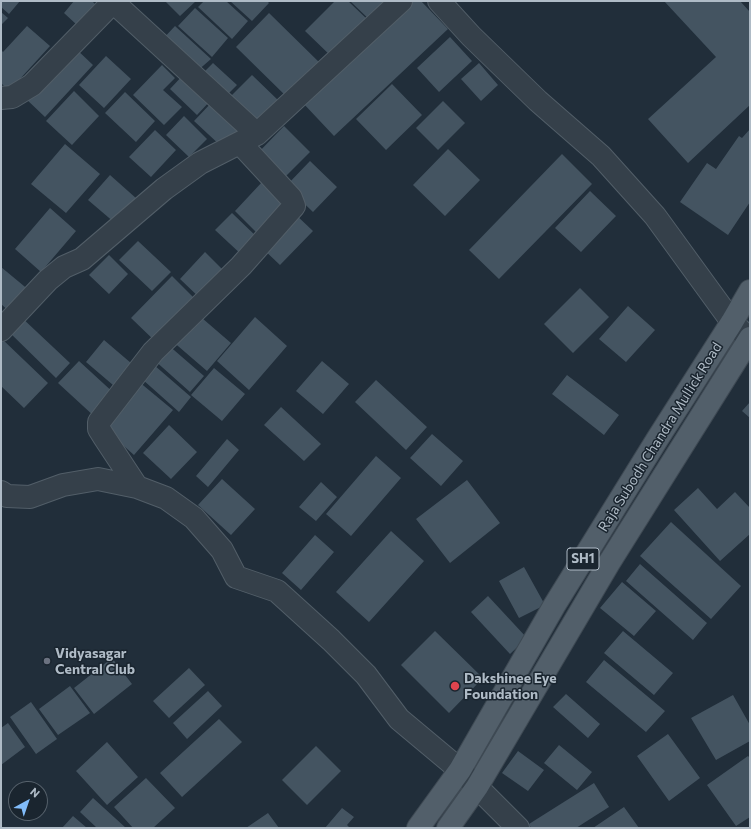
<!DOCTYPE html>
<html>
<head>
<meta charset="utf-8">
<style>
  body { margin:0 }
  #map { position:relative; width:751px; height:829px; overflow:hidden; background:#212e3a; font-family:Commissioner,sans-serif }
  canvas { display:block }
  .frame { position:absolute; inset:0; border:2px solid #afbbc6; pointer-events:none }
  .north { position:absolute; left:8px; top:781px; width:40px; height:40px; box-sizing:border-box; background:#1a252f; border:1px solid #56616b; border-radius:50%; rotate:40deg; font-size:11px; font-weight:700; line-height:16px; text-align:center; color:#afbbc6 }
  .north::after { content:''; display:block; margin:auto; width:14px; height:18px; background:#81bcfa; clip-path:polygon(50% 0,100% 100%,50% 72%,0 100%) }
</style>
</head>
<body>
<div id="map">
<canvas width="751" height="829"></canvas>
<div class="frame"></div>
<div class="north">N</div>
</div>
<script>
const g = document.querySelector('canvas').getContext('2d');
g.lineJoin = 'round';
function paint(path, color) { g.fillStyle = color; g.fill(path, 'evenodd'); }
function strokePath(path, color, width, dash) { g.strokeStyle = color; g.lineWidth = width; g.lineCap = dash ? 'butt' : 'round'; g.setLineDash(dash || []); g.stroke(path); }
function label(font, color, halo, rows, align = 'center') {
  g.font = font + ' Commissioner,sans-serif'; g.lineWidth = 3; g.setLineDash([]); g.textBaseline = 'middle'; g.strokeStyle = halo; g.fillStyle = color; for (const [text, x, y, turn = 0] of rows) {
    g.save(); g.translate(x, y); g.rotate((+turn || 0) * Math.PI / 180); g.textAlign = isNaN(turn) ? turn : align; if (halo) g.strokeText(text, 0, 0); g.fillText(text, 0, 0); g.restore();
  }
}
paint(new Path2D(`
  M 1,1 L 20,1 L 9,14 L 1,7 Z
  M 74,1 L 92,1 L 95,4 L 77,25 L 64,13 Z
  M 165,1 L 196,1 L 180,16 Z
  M 204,1 L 226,1 L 248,21 L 232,39 L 198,7 Z
  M 230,1 L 267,1 L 269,3 L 252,21 Z
  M 335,1 L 348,1 L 369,21 L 333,58 L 305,31 Z
  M 350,1 L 395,1 L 373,23 Z
  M 410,1 L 421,1 L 448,29 L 334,136 L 302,102 Z
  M 664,1 L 740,1 L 750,12 L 750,105 L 688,163 L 648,119 L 716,57 Z
  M 195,8 L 228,38 L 212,57 L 178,26 Z
  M 1,12 L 8,18 L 1,25 Z
  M 269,13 L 323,66 L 290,100 L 236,47 Z
  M 27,26 L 50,46 L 9,91 L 1,83 L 1,50 L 3,52 Z
  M 175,26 L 211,59 L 196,72 L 161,41 Z
  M 450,37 L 472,61 L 439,92 L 417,68 Z
  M 73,46 L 93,65 L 45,117 L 25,98 Z
  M 106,56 L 131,79 L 104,108 L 79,85 Z
  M 213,63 L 237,85 L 223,99 L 200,76 Z
  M 479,63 L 498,85 L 481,101 L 461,79 Z
  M 162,65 L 175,78 L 163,90 L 182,107 L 164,125 L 133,95 Z
  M 184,74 L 211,100 L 197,115 L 170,89 Z
  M 252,75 L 280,102 L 255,128 L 227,100 Z
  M 392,84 L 422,115 L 386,150 L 356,119 Z
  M 74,91 L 99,116 L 72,145 L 46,121 Z
  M 125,92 L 155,121 L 136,142 L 105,113 Z
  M 213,101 L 242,130 L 222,147 L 194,121 Z
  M 443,101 L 465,123 L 438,150 L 416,128 Z
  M 184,116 L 207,139 L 189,157 L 166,135 Z
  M 284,126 L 310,152 L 281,181 L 255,156 Z
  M 750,129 L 750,202 L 728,235 L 680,202 L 707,163 L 716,169 L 739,136 L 742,138 Z
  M 155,130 L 176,150 L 151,177 L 129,157 Z
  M 65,144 L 100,174 L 66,213 L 31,184 Z
  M 448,149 L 480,180 L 445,216 L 413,185 Z
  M 562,154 L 592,184 L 499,279 L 469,250 Z
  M 310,161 L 337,187 L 313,212 L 286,186 Z
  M 110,175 L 137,199 L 115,223 L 88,200 Z
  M 263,181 L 290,207 L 261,237 L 235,211 Z
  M 590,191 L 616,216 L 581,252 L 555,228 Z
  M 50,208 L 76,231 L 41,272 L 15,249 Z
  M 232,213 L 259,239 L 243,256 L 215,230 Z
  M 294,213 L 313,231 L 280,265 L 261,247 Z
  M 138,241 L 171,272 L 152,291 L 119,260 Z
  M 205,252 L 228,275 L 203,301 L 180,279 Z
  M 109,255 L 128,274 L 109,294 L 89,275 Z
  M 1,267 L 30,291 L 11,313 L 1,304 Z
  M 172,276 L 198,302 L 157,343 L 131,318 Z
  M 580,288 L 609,317 L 573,353 L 544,324 Z
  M 628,306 L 655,330 L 626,362 L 599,339 Z
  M 195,312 L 231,343 L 207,371 L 171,340 Z
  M 20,316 L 70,363 L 56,378 L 7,330 Z
  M 255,317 L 287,346 L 249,390 L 217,361 Z
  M 1,338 L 48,383 L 24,408 L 1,386 Z
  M 104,340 L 138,369 L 120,391 L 86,362 Z
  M 167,344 L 204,376 L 190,392 L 153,359 Z
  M 79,361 L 116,395 L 95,417 L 58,383 Z
  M 322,361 L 349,384 L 323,414 L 296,391 Z
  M 154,365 L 191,397 L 179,412 L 142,379 Z
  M 214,368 L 245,394 L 222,421 L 191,395 Z
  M 567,375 L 619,415 L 604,435 L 552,394 Z
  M 376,380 L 427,427 L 406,450 L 355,402 Z
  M 138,381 L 173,410 L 134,455 L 100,425 Z
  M 750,402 L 750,418 L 742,411 Z
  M 281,407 L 321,444 L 304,461 L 264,425 Z
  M 169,425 L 197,452 L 171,479 L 143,453 Z
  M 432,434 L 463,461 L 441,486 L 410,458 Z
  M 227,439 L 239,450 L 208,487 L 196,476 Z
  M 376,456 L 401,478 L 351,536 L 326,514 Z
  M 222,479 L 255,509 L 231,535 L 198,505 Z
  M 467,480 L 500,523 L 450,563 L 416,519 Z
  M 321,482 L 337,497 L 316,521 L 299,507 Z
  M 698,488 L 717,509 L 735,492 L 750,508 L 750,534 L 720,561 L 674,510 Z
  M 671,522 L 741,586 L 711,619 L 640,556 Z
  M 391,531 L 424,561 L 369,622 L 336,592 Z
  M 315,535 L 334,552 L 301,590 L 282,573 Z
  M 640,564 L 707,623 L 693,640 L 626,581 Z
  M 524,567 L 545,605 L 519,618 L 499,581 Z
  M 622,582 L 656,611 L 634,636 L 600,608 Z
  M 488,596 L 527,638 L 510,654 L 471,612 Z
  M 435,631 L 483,678 L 449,713 L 401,665 Z
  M 623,631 L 673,673 L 654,695 L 604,653 Z
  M 112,658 L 132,684 L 94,714 L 74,688 Z
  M 604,660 L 665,711 L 646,732 L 586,682 Z
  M 189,668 L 205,685 L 169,718 L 153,701 Z
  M 70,686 L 90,713 L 58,735 L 39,709 Z
  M 208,691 L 222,706 L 187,739 L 173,723 Z
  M 566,694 L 600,724 L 588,738 L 553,707 Z
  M 733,695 L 750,725 L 750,741 L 716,760 L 691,718 Z
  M 31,702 L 57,739 L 36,754 L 10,717 Z
  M 219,719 L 242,742 L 182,797 L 160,773 Z
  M 8,723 L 25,747 L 1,765 L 1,728 Z
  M 668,734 L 700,778 L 669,801 L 637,756 Z
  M 107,742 L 138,777 L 107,805 L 76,771 Z
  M 559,745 L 592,772 L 577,790 L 544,763 Z
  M 316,746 L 341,771 L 307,805 L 282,780 Z
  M 518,751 L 544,770 L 528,791 L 502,773 Z
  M 748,756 L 750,758 L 750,817 L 736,826 L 707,785 Z
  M 146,778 L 175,808 L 153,828 L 133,828 L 114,807 Z
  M 594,783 L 609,807 L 576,828 L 531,828 L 529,824 Z
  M 93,798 L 126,828 L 97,828 L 80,812 Z
  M 624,807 L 639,828 L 593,828 Z
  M 342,808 L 354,817 L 347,825 L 350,828 L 325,828 Z
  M 268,813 L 279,828 L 246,828 Z
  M 73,816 L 87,828 L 62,828 Z`), '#445461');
const minor = new Path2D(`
  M 112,1 L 257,134
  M 439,1 L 471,36 L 538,101 L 601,156 L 655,216 L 732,322 L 750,340
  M 1,98 L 12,97 L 32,85 L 114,1
  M 1,330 L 48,280 L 64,267 L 82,259 L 164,189 L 200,163 L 257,134 L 401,1
  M 137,487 L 104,437 L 99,429 L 99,422 L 153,352 L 241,266 L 294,206 L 291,198 L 240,143
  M 1,492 L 7,496 L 30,497 L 63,485 L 98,479 L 137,487 L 166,498 L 194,518 L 222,550 L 236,577 L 277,591 L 331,640 L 366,675 L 399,719 L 460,770 L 518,828`);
const major = new Path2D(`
  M 418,828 L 460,770 L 554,606 L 658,438 L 732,322 L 750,291
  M 448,828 L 477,787 L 609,563 L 750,338`);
strokePath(minor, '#525e68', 24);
strokePath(major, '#3e4953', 24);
strokePath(minor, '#35404a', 22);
strokePath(major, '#525f6a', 22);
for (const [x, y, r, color] of [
  [47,661,4,"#6b7280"],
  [455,686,5,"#e0444e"]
]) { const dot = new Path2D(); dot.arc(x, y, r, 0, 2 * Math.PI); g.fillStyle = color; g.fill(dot); strokePath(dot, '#1a252f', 1.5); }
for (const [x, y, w] of [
  [583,559,32]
]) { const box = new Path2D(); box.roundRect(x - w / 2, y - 11, w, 22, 3); g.fillStyle = '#1a252f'; g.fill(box); strokePath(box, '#afbbc6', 1); }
label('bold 13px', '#afbbc6', null, [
  ["SH1",583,559]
]);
label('14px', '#afbbc6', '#1a252f', [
  ["Raja Subodh Chandra Mullick Road",660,437,-58]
]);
label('bold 14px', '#afbbc6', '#1a252f', [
  ["Vidyasagar",55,653],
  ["Central Club",55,669],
  ["Dakshinee Eye",464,678],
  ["Foundation",464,694]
], 'left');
</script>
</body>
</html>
